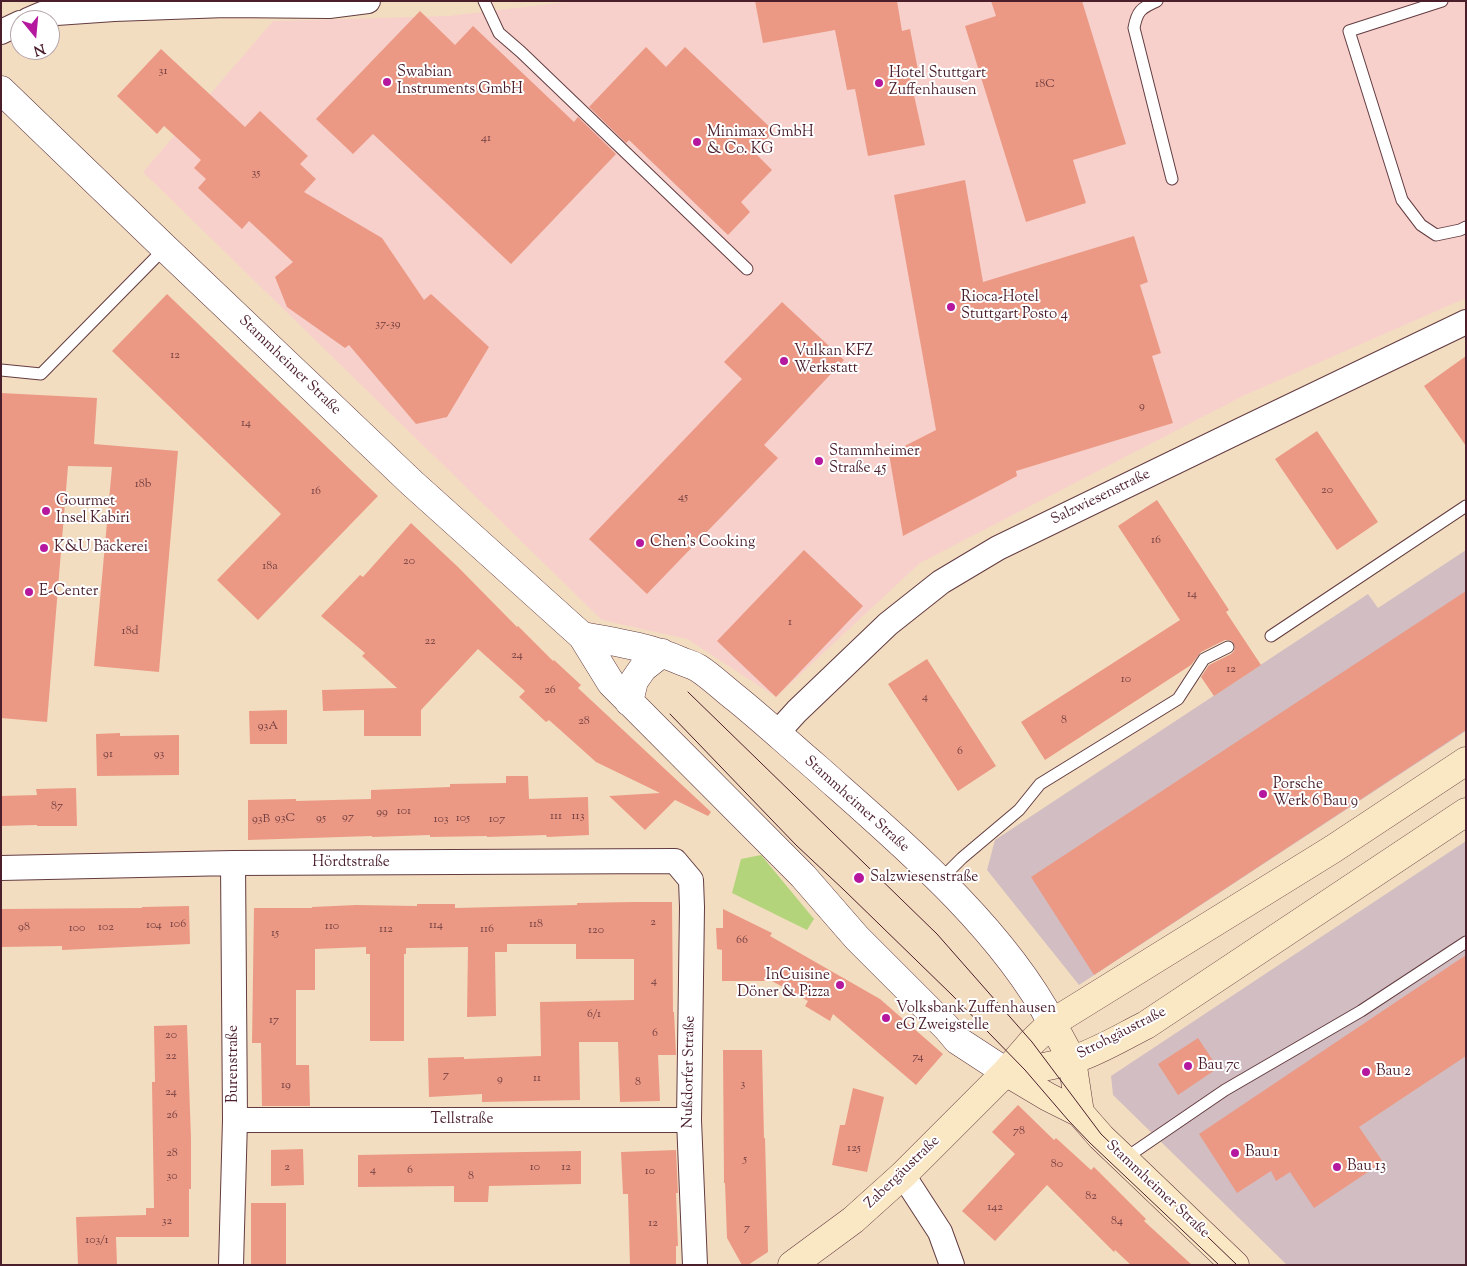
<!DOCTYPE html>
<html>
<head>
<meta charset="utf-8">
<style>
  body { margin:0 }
  #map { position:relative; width:1467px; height:1266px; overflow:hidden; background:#f3ddc0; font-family:"Sorts Mill Goudy",serif }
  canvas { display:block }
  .frame { position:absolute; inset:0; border:2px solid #4a1f2b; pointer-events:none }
  .north { position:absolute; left:10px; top:10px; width:50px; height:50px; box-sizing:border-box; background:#fff; border:1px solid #b7a5aa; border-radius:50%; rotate:163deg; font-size:14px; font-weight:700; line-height:20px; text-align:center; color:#4a1f2b }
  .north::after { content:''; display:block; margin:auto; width:18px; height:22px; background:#b5179e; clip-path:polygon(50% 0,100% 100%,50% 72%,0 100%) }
</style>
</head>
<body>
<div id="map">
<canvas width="1467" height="1266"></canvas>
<div class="frame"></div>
<div class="north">N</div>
</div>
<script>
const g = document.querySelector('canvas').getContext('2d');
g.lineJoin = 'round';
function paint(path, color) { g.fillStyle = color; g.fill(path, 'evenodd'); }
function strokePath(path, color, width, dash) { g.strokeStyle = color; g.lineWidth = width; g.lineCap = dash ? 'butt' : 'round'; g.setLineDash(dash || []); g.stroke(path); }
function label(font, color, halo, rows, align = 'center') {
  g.font = font + ' "Sorts Mill Goudy",serif'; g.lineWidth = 4; g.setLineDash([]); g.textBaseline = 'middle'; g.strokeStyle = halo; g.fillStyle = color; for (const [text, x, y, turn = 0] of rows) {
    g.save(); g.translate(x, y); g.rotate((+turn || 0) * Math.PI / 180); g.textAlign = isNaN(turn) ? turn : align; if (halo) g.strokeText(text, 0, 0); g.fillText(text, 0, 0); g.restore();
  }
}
paint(new Path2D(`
  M 574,1 L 1466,1 L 1466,298 L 1243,396 L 920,563 L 776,697 L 687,639 L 602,620 L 143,172 L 273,21 L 449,16 Z`), '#f7d0cb');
paint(new Path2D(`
  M 1466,550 L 1466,731 L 1079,985 L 987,870 L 995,840 L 1368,594 L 1378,608 Z
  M 1466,841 L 1466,1265 L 1287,1265 L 1113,1095 L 1111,1076 Z`), '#d2bec2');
paint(new Path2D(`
  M 761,855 L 814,919 L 807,930 L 732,893 L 741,859 Z`), '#b4d47c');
paint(new Path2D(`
  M 755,1 L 897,1 L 902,31 L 910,29 L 919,75 L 910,77 L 925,145 L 868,156 L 855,89 L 847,90 L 835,30 L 763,43 Z
  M 991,1 L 1082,1 L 1126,144 L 1073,160 L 1086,203 L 1026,222 L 965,26 L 996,16 Z
  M 420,11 L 455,45 L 473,26 L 574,122 L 578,117 L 616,154 L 511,264 L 373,134 L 353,154 L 316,119 Z
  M 646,47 L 666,67 L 685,47 L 774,131 L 754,152 L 772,170 L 741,202 L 750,212 L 728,235 L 629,140 L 626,143 L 589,107 Z
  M 161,49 L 245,127 L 260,111 L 308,156 L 300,164 L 316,179 L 304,192 L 382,238 L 424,300 L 431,294 L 489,347 L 447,417 L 416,424 L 349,345 L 345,348 L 287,307 L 275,277 L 293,262 L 249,221 L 242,229 L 198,188 L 206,179 L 194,168 L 201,160 L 164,126 L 157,134 L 117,96 Z
  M 965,180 L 983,282 L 1134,236 L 1148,282 L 1140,285 L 1161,353 L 1152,356 L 1173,423 L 1016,471 L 1017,476 L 903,536 L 889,454 L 936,430 L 894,195 Z
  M 167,294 L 378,496 L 258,620 L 217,580 L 281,514 L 112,351 Z
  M 782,302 L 844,360 L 764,445 L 778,458 L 647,594 L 589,539 L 742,379 L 724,362 Z
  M 1466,356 L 1466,446 L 1424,386 Z
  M 1,393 L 97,398 L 94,444 L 178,451 L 159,672 L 94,666 L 112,467 L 68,466 L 47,722 L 1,718 Z
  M 1317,431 L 1378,522 L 1337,550 L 1275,459 Z
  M 1157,500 L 1229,610 L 1226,612 L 1261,665 L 1214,696 L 1201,677 L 1209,665 L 1231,654 L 1234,651 L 1235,647 L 1232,641 L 1229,640 L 1225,640 L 1201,652 L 1191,665 L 1045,760 L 1021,722 L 1180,620 L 1118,526 Z
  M 411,523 L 458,567 L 517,627 L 518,626 L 553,661 L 554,660 L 581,685 L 578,688 L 711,812 L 708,816 L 675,800 L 645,830 L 609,796 L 660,793 L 596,762 L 549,720 L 546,722 L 519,697 L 525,691 L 478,649 L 421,710 L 421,736 L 364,736 L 364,710 L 323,711 L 322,690 L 397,688 L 362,656 L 365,653 L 321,616 L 360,575 L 363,577 Z
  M 804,550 L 863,606 L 776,697 L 717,641 Z
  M 1466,591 L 1466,730 L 1094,975 L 1031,877 Z
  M 927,659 L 996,766 L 958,791 L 888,684 Z
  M 287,710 L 287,744 L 250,744 L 249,711 Z
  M 120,733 L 120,736 L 179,735 L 179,775 L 97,776 L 96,734 Z
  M 506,776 L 528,776 L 529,799 L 588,797 L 589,835 L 547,837 L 546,835 L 487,837 L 487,836 L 430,837 L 430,835 L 372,837 L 372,836 L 248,840 L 248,800 L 296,799 L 296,801 L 371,799 L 371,790 L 450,787 L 450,784 L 506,783 Z
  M 76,788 L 77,826 L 37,826 L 37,825 L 1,826 L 1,796 L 37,795 L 36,789 Z
  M 634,902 L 672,902 L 673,1012 L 674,1012 L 676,1055 L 658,1055 L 660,1101 L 620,1102 L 618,1042 L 579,1042 L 580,1100 L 482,1102 L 482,1094 L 429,1097 L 428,1058 L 464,1057 L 464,1059 L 541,1056 L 540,1002 L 634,1000 L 634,959 L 576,959 L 576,944 L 507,944 L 507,952 L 495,952 L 496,1016 L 467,1017 L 468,947 L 406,948 L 406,954 L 404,954 L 404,1041 L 370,1041 L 370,954 L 366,954 L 366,947 L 315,949 L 315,990 L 296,990 L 296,1065 L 309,1065 L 310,1106 L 262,1106 L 261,1043 L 252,1043 L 254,908 L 312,908 L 312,907 L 356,905 L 417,906 L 417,904 L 455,904 L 455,908 L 577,905 L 577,903 Z
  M 189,906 L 190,944 L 62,950 L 62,946 L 1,947 L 1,909 L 142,908 L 142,907 Z
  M 723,909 L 772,933 L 770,936 L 880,999 L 943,1054 L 916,1085 L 833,1014 L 830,1021 L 805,1006 L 808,1001 L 772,981 L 722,981 L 722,950 L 717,949 L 716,928 L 723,928 Z
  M 1466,955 L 1466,1056 L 1359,1127 L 1383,1162 L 1314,1208 L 1290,1172 L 1276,1181 L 1271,1171 L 1237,1193 L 1199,1134 Z
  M 187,1025 L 191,1139 L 191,1189 L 189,1189 L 189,1237 L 116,1237 L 117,1265 L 78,1265 L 76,1217 L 146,1215 L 146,1208 L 154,1208 L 152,1082 L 155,1082 L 154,1026 Z
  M 1198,1038 L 1218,1068 L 1178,1095 L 1158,1064 Z
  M 723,1050 L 762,1050 L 764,1138 L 765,1138 L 768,1252 L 748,1265 L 742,1265 L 727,1238 L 725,1183 L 724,1183 Z
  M 853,1088 L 884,1097 L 867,1172 L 832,1165 L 840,1125 L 845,1125 Z
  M 1018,1105 L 1054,1140 L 1056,1138 L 1091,1170 L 1094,1167 L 1146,1219 L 1144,1221 L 1192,1265 L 1131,1265 L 1115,1250 L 1114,1252 L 1047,1185 L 995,1241 L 962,1211 L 1015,1154 L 992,1132 Z
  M 303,1149 L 304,1185 L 271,1186 L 271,1150 Z
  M 676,1150 L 678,1193 L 676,1193 L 678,1246 L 676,1246 L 676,1265 L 630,1265 L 628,1194 L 623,1194 L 621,1152 Z
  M 581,1151 L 581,1184 L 489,1186 L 488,1202 L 454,1202 L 454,1186 L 358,1187 L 358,1155 Z
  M 251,1203 L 286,1203 L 286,1265 L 251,1265 Z`), '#eb9984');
const service = new Path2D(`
  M 484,1 L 499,33 L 521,52 L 747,269
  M 1157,1 C 1141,8 1137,11 1134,28 L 1172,179
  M 1442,1 L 1349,31 L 1402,200 L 1421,225 L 1436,235 L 1460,230 L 1466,227
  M 1,370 L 41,374 L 165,248
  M 1271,636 L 1466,506
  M 939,881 L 962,858 L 1019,810 L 1040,784 L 1178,699 L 1204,659 L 1228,647
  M 1124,1159 L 1225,1090 L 1361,1011 L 1466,942`);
const minor = new Path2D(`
  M 28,20 L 42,14 L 114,9 L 226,5 L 329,6 L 368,1
  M 1,32 L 20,23
  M 777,733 L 797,711 L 888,624 L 941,582 L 998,548 L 1237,432 L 1466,322
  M 1,868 L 233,863 L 675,861 L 691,880 L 692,907 L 689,1120 L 695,1265
  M 235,1120 L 689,1120
  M 903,1175 L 940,1232 L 952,1265
  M 231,1265 L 235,1120 L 233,863`);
const tertiary = new Path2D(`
  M 1,90 L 165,248 L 412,483 L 582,636 L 611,683 L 803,876 L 857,938 L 946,1027 L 957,1040 L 1006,1072
  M 582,636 C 616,642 649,647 681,661 C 686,663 693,665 698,668 C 712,677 724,689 737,699 C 764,721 790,745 817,768 C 899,841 1000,925 1052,1023
  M 629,702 L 634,681 L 643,668 L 662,653`);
const secondary = new Path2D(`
  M 1052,1023 L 1072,1060 L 1080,1113
  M 1006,1072 C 1028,1070 1050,1067 1072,1060 C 1098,1052 1122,1037 1146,1025 L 1466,812
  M 1006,1072 L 1048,1097 L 1080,1113 L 1101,1137 L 1235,1265
  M 792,1265 L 853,1220 L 903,1175 L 1006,1072 L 1032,1042 L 1052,1023 L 1333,849 L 1466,761`);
strokePath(service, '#633c41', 13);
strokePath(minor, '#633c41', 26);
strokePath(tertiary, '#633c41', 29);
strokePath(secondary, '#633c41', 29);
strokePath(service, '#fff', 11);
strokePath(minor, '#fff', 24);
strokePath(tertiary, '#fff', 28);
strokePath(secondary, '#fae7c3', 28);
strokePath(new Path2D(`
  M 688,692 L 937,934 L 1032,1042 L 1101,1134 L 1237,1265
  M 670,714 L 796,845 L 844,890 L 952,995 L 1025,1070 L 1068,1120 L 1090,1143 L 1219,1265`), '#4a1f2b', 1);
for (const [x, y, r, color] of [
  [387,82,5,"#b5179e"],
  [879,83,5,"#b5179e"],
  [697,142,5,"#b5179e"],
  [951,307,5,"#b5179e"],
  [784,361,5,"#b5179e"],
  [819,461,5,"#b5179e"],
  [46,511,5,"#b5179e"],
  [640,543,5,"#b5179e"],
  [44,548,5,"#b5179e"],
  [29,592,5,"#b5179e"],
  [1263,794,5,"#b5179e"],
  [859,878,6,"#b5179e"],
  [840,985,5,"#b5179e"],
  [886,1018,5,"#b5179e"],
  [1188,1066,5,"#b5179e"],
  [1366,1072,5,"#b5179e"],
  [1235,1153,5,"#b5179e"],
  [1337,1167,5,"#b5179e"]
]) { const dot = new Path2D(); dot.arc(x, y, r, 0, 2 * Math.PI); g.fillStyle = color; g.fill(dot); strokePath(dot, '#fff', 2); }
label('12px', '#723e41', null, [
  ["31",163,72],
  ["18C",1045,85],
  ["41",486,139],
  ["35",256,174],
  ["37-39",388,325],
  ["12",175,356],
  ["9",1142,407],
  ["14",246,424],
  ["18b",143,485],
  ["20",1327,491],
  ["16",316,492],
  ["45",683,498],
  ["16",1156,541],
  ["20",409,562],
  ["18a",270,567],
  ["14",1192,595],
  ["1",790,623],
  ["18d",130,632],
  ["22",430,642],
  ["24",517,656],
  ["12",1231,670],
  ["10",1126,680],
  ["26",550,691],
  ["4",925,698],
  ["8",1064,721],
  ["28",584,722],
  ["93A",268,727],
  ["6",960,752],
  ["91",108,755],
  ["93",159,755],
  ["87",57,807],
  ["101",404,812],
  ["99",382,813],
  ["111",556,817],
  ["113",578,817],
  ["97",348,818],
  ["93C",285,819],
  ["95",321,819],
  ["105",463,819],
  ["93B",261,820],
  ["103",441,820],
  ["107",497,820],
  ["2",653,923],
  ["106",178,925],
  ["118",536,925],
  ["104",154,926],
  ["114",436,926],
  ["110",332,927],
  ["98",24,928],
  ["102",106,928],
  ["100",77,929],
  ["112",386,930],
  ["116",487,930],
  ["120",596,931],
  ["15",275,934],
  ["66",742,941],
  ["4",654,982],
  ["6/1",594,1015],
  ["17",274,1021],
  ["6",655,1034],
  ["20",171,1036],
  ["22",171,1057],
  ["74",918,1058],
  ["7",446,1076],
  ["11",537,1079],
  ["9",500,1080],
  ["8",638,1083],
  ["3",743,1085],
  ["19",286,1086],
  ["24",171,1093],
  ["26",172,1116],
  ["78",1019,1132],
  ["125",854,1149],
  ["28",172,1154],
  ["5",745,1160],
  ["80",1057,1165],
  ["2",287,1168],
  ["10",535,1168],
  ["12",566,1168],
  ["4",373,1171],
  ["6",410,1171],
  ["10",650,1172],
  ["30",172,1177],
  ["8",471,1177],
  ["82",1091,1197],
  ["142",995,1208],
  ["32",167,1222],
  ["84",1117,1222],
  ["12",653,1224],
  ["7",747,1229],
  ["103/1",97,1241]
]);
label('15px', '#4a1f2b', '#fff', [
  ["Swabian",397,73],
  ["Instruments GmbH",397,90],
  ["Hotel Stuttgart",889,74],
  ["Zuffenhausen",889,91],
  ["Minimax GmbH",707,133],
  ["& Co. KG",707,150],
  ["Rioca-Hotel",961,298],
  ["Stuttgart Posto 4",961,315],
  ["Vulkan KFZ",794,352],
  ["Werkstatt",794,369],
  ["Stammheimer",829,452],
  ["Straße 45",829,469],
  ["Gourmet",56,502],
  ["Insel Kabiri",56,519],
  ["Chen's Cooking",650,543],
  ["K&U Bäckerei",54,548],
  ["E-Center",39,592],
  ["Porsche",1273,785],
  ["Werk 6 Bau 9",1273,802],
  ["Salzwiesenstraße",870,878],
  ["InCuisine",830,976,"right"],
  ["Döner & Pizza",830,993,"right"],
  ["Volksbank Zuffenhausen",896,1009],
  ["eG Zweigstelle",896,1026],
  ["Bau 7c",1198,1066],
  ["Bau 2",1376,1072],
  ["Bau 1",1245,1153],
  ["Bau 13",1347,1167]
], 'left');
label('15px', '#4a1f2b', '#fff', [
  ["Stammheimer Straße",289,366,44],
  ["Salzwiesenstraße",1101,498,-26],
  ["Stammheimer Straße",856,805,42],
  ["Hördtstraße",351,863],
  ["Strohgäustraße",1122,1034,-27],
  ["Burenstraße",234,1064,-90],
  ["Nußdorfer Straße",690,1072,-89],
  ["Tellstraße",462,1120],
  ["Zabergäustraße",903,1173,-44],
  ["Stammheimer Straße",1157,1190,43]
]);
</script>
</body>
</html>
